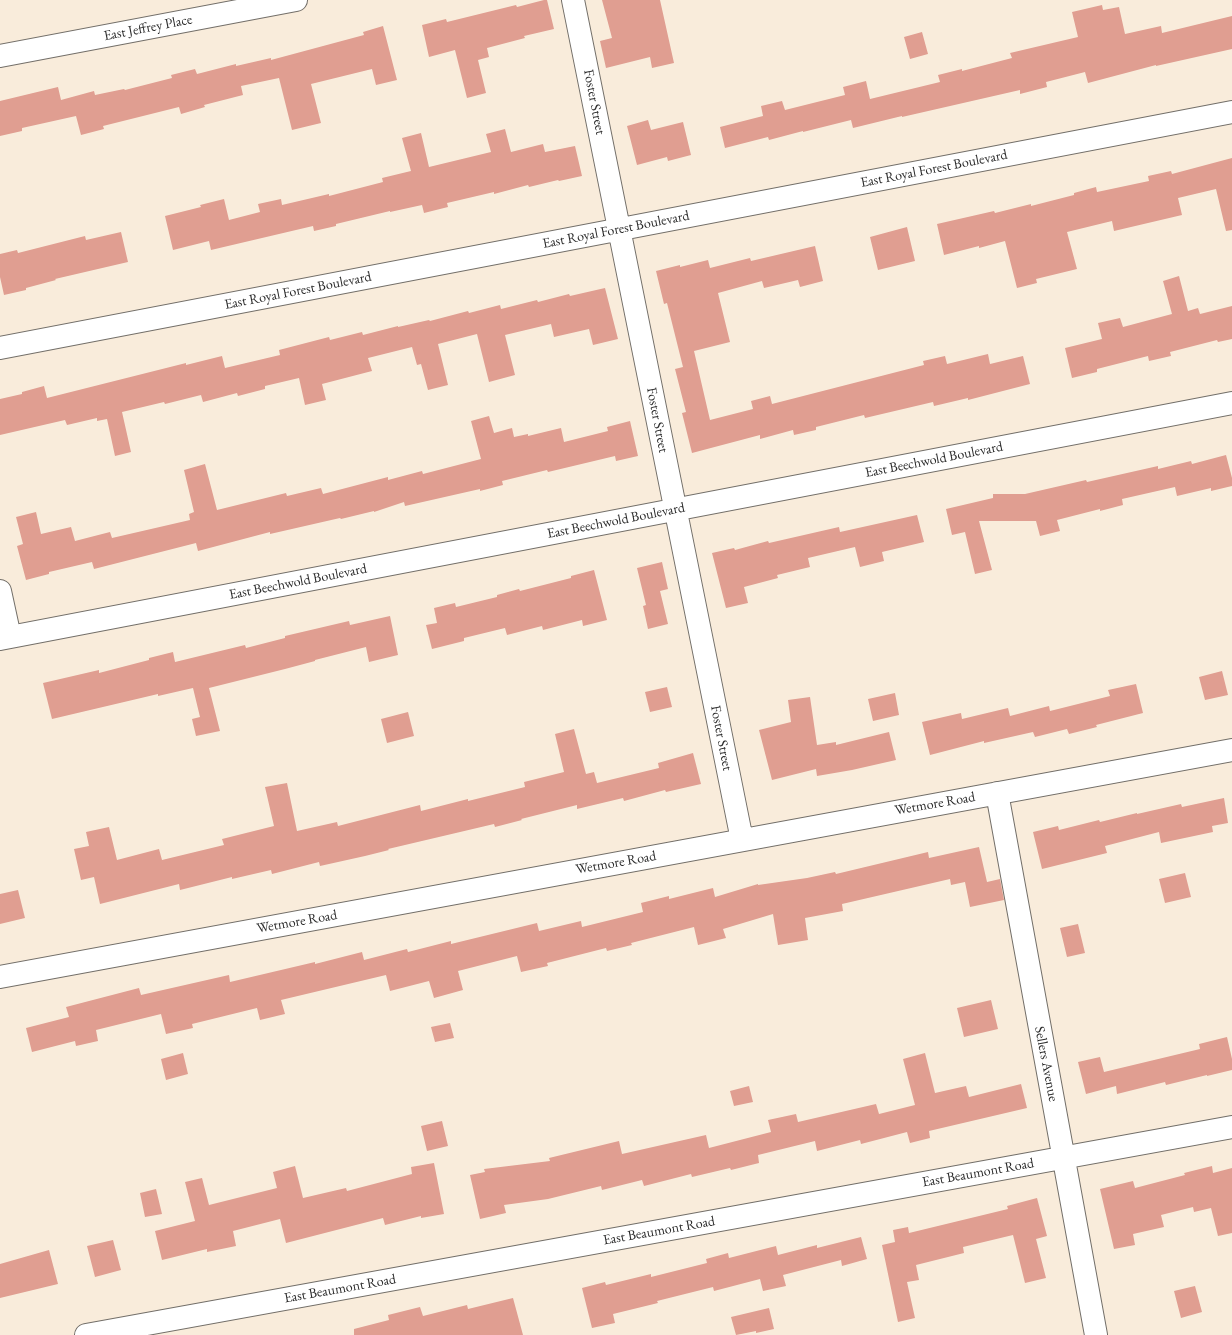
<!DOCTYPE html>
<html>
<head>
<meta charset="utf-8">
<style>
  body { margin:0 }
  canvas { display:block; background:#f9ecdb }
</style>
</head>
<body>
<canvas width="1232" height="1335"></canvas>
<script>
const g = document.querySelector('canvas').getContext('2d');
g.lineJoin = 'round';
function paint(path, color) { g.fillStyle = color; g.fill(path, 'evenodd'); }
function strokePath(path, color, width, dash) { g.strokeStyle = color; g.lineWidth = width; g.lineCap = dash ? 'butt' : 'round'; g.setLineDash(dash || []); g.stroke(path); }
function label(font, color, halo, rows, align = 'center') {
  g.font = font + ' "EB Garamond",serif'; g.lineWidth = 3; g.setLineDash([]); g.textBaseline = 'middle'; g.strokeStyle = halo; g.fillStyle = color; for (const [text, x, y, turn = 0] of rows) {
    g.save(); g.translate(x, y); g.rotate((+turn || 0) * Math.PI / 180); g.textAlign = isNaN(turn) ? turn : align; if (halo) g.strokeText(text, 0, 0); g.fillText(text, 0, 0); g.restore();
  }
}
paint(new Path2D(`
  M 544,0 L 547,0 L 554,29 L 524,36 L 525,38 L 487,48 L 489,57 L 478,60 L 486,93 L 467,98 L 455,50 L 429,57 L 422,25 L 446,19 L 447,22 L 516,5 L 517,7 Z
  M 602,0 L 660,0 L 674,63 L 652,68 L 650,57 L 606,68 L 600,41 L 612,38 Z
  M 1102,5 L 1103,10 L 1119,7 L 1125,34 L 1161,26 L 1162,33 L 1232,16 L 1232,49 L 1156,66 L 1156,65 L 1088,83 L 1085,72 L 1046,82 L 1047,87 L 1020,94 L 1020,90 L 902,117 L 902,116 L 853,128 L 851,120 L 803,132 L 803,131 L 769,140 L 768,137 L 725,148 L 720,127 L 763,116 L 761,106 L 782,101 L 785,110 L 845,95 L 843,87 L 866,81 L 870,99 L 940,82 L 938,75 L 962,69 L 962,71 L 1012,58 L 1010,53 L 1078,37 L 1072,12 Z
  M 383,26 L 397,80 L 376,85 L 372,69 L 311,84 L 321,123 L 292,130 L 279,78 L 241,86 L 243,95 L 204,105 L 205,107 L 181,114 L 179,107 L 103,126 L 104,129 L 81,135 L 76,116 L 22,128 L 22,131 L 0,136 L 0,101 L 58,87 L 61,100 L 94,91 L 95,95 L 124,89 L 125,90 L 172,78 L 171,75 L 195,69 L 197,74 L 236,64 L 236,66 L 271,58 L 271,60 L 364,35 L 363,32 Z
  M 922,32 L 928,54 L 910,59 L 904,37 Z
  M 648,120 L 651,130 L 683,122 L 691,155 L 668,161 L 667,157 L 637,165 L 627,126 Z
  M 505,129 L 511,152 L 543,144 L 545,152 L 575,146 L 582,176 L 559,181 L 558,180 L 529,187 L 528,185 L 494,194 L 494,192 L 447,203 L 448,207 L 424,213 L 422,205 L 390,212 L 390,211 L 336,224 L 336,226 L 314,231 L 313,226 L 211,250 L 209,241 L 173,250 L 165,216 L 201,207 L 200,205 L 224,199 L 229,220 L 260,212 L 258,204 L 281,199 L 282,205 L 329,194 L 329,196 L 383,182 L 382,178 L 411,171 L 402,138 L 421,133 L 429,167 L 491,152 L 486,134 Z
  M 1232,158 L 1232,230 L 1226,231 L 1216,189 L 1178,198 L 1182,215 L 1114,231 L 1112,221 L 1067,232 L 1077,269 L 1036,279 L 1037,283 L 1017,288 L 1005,241 L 979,248 L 979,246 L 944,255 L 937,224 L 994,211 L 995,213 L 1031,204 L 1031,206 L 1074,195 L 1074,193 L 1096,187 L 1097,192 L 1149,181 L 1148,176 L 1171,171 L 1172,174 Z
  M 907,227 L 915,261 L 878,270 L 870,237 Z
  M 121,232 L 128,262 L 55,279 L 56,280 L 26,288 L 26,290 L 4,295 L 0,277 L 0,254 L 17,250 L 18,253 L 85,236 L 86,240 Z
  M 815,246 L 823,281 L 800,287 L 798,280 L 764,288 L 762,281 L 718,293 L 730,342 L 694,351 L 710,420 L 753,409 L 751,401 L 770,396 L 772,404 L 924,365 L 923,361 L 945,356 L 947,364 L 988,354 L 990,364 L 1023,356 L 1030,384 L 968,400 L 968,398 L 934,406 L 933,402 L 865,418 L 864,415 L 816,427 L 816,430 L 794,435 L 793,430 L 760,439 L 760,435 L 692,453 L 682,413 L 686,412 L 675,369 L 683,367 L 667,303 L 664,304 L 656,271 L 680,265 L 680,267 L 708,260 L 710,268 L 750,258 L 751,261 Z
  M 1179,276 L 1188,311 L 1198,308 L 1200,314 L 1232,306 L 1232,339 L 1218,342 L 1217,340 L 1170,352 L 1171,356 L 1149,361 L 1148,356 L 1097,369 L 1097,372 L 1072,378 L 1065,348 L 1102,339 L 1098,323 L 1120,318 L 1123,327 L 1172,314 L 1163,281 Z
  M 605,288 L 618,339 L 593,345 L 589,329 L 554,337 L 551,324 L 505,335 L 515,375 L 489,382 L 477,334 L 438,344 L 448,385 L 428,390 L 421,364 L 417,365 L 412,347 L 368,358 L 372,371 L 322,384 L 326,400 L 305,405 L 299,378 L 265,386 L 265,389 L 238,396 L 237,393 L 203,402 L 201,395 L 165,404 L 164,402 L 122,412 L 131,452 L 115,456 L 107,419 L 97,421 L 97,418 L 67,425 L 65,420 L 0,435 L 0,399 L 22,394 L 22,392 L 44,386 L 47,398 L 186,363 L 186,365 L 222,356 L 225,368 L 280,355 L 279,350 L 329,337 L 330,340 L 362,332 L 363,335 L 398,326 L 398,327 L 429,320 L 430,321 L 468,311 L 469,313 L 500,305 L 501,309 L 537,300 L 538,302 L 569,294 L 570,296 Z
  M 489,416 L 494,433 L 512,428 L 514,437 L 528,434 L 528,436 L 561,428 L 564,442 L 608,431 L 607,427 L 630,421 L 638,456 L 616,461 L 615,456 L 548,472 L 547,470 L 502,481 L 503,485 L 480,491 L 480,489 L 405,506 L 404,502 L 374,512 L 374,511 L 341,519 L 340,518 L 270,534 L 270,532 L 198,551 L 196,543 L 94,569 L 92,562 L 49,572 L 49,574 L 26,580 L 17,546 L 23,544 L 16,517 L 36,512 L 41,534 L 71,527 L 75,541 L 110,532 L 112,538 L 190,520 L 189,514 L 194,512 L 184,470 L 205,464 L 217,510 L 286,493 L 287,496 L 321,488 L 323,494 L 388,477 L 388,480 L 422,471 L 423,474 L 481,459 L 471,421 Z
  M 1226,455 L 1232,478 L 1232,486 L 1211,491 L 1211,488 L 1177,496 L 1175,487 L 1122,499 L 1123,505 L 1100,511 L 1100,509 L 1057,520 L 1060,531 L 1040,536 L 1036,521 L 979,521 L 992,570 L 975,574 L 965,532 L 952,535 L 946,509 L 993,498 L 993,494 L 1025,494 L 1086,480 L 1087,482 L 1158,466 L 1158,469 L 1191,461 L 1192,464 Z
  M 917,515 L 924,542 L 882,552 L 884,561 L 860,567 L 855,547 L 808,558 L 810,567 L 777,575 L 778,578 L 744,587 L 748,603 L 726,608 L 712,553 L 734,548 L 735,550 L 768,541 L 769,543 L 839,527 L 840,532 Z
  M 662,562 L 668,589 L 660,591 L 668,624 L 648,629 L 643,606 L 646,605 L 637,568 Z
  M 594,570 L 607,620 L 583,626 L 582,620 L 543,630 L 542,626 L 507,635 L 505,628 L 464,638 L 464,641 L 432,649 L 426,625 L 437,623 L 434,608 L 455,603 L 456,607 L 497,597 L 497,595 L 519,589 L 520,591 L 571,578 L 571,576 Z
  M 390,616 L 398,655 L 369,662 L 366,647 L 315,660 L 315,661 L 285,669 L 209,688 L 220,731 L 196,736 L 192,719 L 200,717 L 193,688 L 158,696 L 158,694 L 52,719 L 43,683 L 99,670 L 99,673 L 149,660 L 149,658 L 173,652 L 175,662 L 245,645 L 246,648 L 285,638 L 285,636 L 349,621 L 350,625 Z
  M 1222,671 L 1228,695 L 1205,700 L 1199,677 Z
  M 1136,684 L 1143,713 L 1096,725 L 1097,727 L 1069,734 L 1067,729 L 1035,737 L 1033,732 L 984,743 L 984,741 L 930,755 L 922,722 L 961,713 L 962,719 L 1008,708 L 1010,716 L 1049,706 L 1050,711 L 1110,696 L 1108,690 Z
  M 667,687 L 672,707 L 650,712 L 645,692 Z
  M 895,693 L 899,715 L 873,721 L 868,699 Z
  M 810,697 L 817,745 L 836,742 L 836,745 L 889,732 L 896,760 L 852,770 L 817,776 L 816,769 L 772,780 L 759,730 L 791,722 L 788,700 Z
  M 408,712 L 414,736 L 387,743 L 381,719 Z
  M 574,729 L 586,774 L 594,772 L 597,783 L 659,768 L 658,763 L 693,753 L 701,784 L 666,792 L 665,790 L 624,801 L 623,798 L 577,809 L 577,805 L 521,819 L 522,820 L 495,827 L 494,824 L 388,849 L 389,850 L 365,856 L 320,866 L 319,862 L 272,874 L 271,870 L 232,879 L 232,877 L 180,890 L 179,884 L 100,904 L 94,877 L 81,880 L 74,849 L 89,846 L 86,832 L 109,827 L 117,860 L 159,849 L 162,860 L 224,845 L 222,839 L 274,826 L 265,787 L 287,783 L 297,831 L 337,822 L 338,826 L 420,805 L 421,811 L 468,799 L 468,801 L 525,787 L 524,782 L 564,772 L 555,734 Z
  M 1224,798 L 1228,823 L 1212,826 L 1213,832 L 1161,843 L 1159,832 L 1105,846 L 1107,853 L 1042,869 L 1033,832 L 1058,826 L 1059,830 L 1099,820 L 1100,822 L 1137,813 L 1137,814 L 1181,804 L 1182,807 Z
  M 979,847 L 987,882 L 1000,879 L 1004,900 L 970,907 L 965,882 L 951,885 L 950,879 L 842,904 L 843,911 L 805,918 L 808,940 L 778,945 L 773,914 L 723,929 L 726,938 L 698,945 L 694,927 L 631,943 L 632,945 L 607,951 L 606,948 L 547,963 L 548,966 L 521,972 L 517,956 L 458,971 L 463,990 L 434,998 L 429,981 L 390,991 L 386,975 L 281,1000 L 285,1014 L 260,1020 L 257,1008 L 192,1024 L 193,1028 L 166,1034 L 161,1014 L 96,1030 L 98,1041 L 76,1046 L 75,1041 L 32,1052 L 26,1028 L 69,1017 L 66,1007 L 139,988 L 141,995 L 229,975 L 230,982 L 315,962 L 315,964 L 362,952 L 364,960 L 407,949 L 408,952 L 451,941 L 451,944 L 537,923 L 539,931 L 581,921 L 582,927 L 643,912 L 641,903 L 669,896 L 669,899 L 713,888 L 715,897 L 758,884 L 758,885 L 807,878 L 835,872 L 836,874 L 928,852 L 929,858 Z
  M 1185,873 L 1191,897 L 1165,903 L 1159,879 Z
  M 18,890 L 25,918 L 0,924 L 0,894 Z
  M 1078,924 L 1085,953 L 1067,957 L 1060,928 Z
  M 991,1000 L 998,1029 L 964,1037 L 957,1008 Z
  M 450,1023 L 454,1038 L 435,1042 L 431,1027 Z
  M 1227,1037 L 1232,1059 L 1232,1070 L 1207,1076 L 1207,1075 L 1166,1085 L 1165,1082 L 1117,1094 L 1116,1086 L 1086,1094 L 1078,1062 L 1100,1057 L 1104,1072 L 1200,1049 L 1199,1044 Z
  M 183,1053 L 188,1074 L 166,1080 L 161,1059 Z
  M 925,1053 L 935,1093 L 966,1086 L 969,1097 L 1021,1084 L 1027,1108 L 929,1131 L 930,1138 L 910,1143 L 907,1132 L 861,1144 L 860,1140 L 817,1151 L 815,1141 L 758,1155 L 759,1163 L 731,1170 L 730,1168 L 692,1177 L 691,1174 L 644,1186 L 642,1180 L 602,1190 L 601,1186 L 548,1199 L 504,1205 L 506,1213 L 480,1219 L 470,1175 L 485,1172 L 484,1169 L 550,1161 L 549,1158 L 619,1141 L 622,1154 L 706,1135 L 709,1148 L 771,1132 L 768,1120 L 796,1114 L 798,1122 L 876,1104 L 879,1114 L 915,1105 L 903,1059 Z
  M 749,1086 L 753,1102 L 734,1106 L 730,1091 Z
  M 442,1121 L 448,1146 L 427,1151 L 421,1126 Z
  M 434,1163 L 444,1214 L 421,1218 L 421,1216 L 385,1225 L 383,1218 L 286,1243 L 280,1219 L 233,1231 L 236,1246 L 207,1252 L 207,1249 L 162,1260 L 155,1231 L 195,1221 L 185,1182 L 202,1178 L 209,1205 L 277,1188 L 273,1172 L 295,1166 L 303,1198 L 346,1188 L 347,1191 L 412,1174 L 411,1167 Z
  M 1212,1166 L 1213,1173 L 1232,1168 L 1232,1233 L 1218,1236 L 1211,1208 L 1194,1212 L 1193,1207 L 1161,1215 L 1164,1227 L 1133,1234 L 1135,1245 L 1114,1249 L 1100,1189 L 1133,1181 L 1135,1188 L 1185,1175 L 1184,1173 Z
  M 156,1189 L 162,1214 L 145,1217 L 140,1193 Z
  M 1037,1198 L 1047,1236 L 1036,1239 L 1046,1278 L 1025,1283 L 1013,1235 L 963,1247 L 964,1253 L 916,1265 L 919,1280 L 907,1282 L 915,1318 L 898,1322 L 882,1245 L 895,1242 L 893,1230 L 908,1227 L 909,1233 L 1008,1209 L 1007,1206 Z
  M 861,1237 L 867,1259 L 842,1266 L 841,1260 L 783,1275 L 786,1286 L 763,1291 L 760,1279 L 714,1291 L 713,1287 L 657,1301 L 658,1303 L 613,1314 L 615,1323 L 592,1328 L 582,1288 L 605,1282 L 606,1285 L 651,1274 L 651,1277 L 707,1263 L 706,1259 L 728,1253 L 729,1258 L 776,1246 L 778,1255 L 817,1245 L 817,1248 Z
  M 113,1240 L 121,1270 L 95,1277 L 87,1246 Z
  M 49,1250 L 58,1284 L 0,1298 L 0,1264 Z
  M 1195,1286 L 1202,1312 L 1181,1318 L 1174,1291 Z
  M 513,1298 L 523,1335 L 354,1335 L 354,1329 L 389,1320 L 388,1315 L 420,1307 L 423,1316 L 467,1305 L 468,1309 Z
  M 769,1308 L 774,1329 L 756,1333 L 756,1331 L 736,1335 L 731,1317 Z`), '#e09e91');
const minor = new Path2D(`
  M 573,0 L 742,840
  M 0,56 L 296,0
  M 0,348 L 1232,112
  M 0,591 L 10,637
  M 0,639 L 1232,403
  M 997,793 L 1096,1335
  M 0,977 L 1232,750
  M 86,1335 L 1232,1127`);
strokePath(minor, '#736f69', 24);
strokePath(minor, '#fff', 22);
label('14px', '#2b2b2b', '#fff', [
  ["East Jeffrey Place",148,28,-11],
  ["Foster Street",594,102,79],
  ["East Royal Forest Boulevard",934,169,-11],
  ["East Royal Forest Boulevard",616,230,-11],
  ["East Royal Forest Boulevard",298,291,-11],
  ["Foster Street",657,420,79],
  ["East Beechwold Boulevard",934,460,-11],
  ["East Beechwold Boulevard",616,521,-11],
  ["East Beechwold Boulevard",298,582,-11],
  ["Foster Street",721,738,79],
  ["Wetmore Road",935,804,-10],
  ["Wetmore Road",616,863,-10],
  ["Wetmore Road",297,922,-10],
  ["Sellers Avenue",1046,1064,79],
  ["East Beaumont Road",978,1173,-10],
  ["East Beaumont Road",659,1231,-10],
  ["East Beaumont Road",340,1289,-10]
]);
</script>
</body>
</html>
